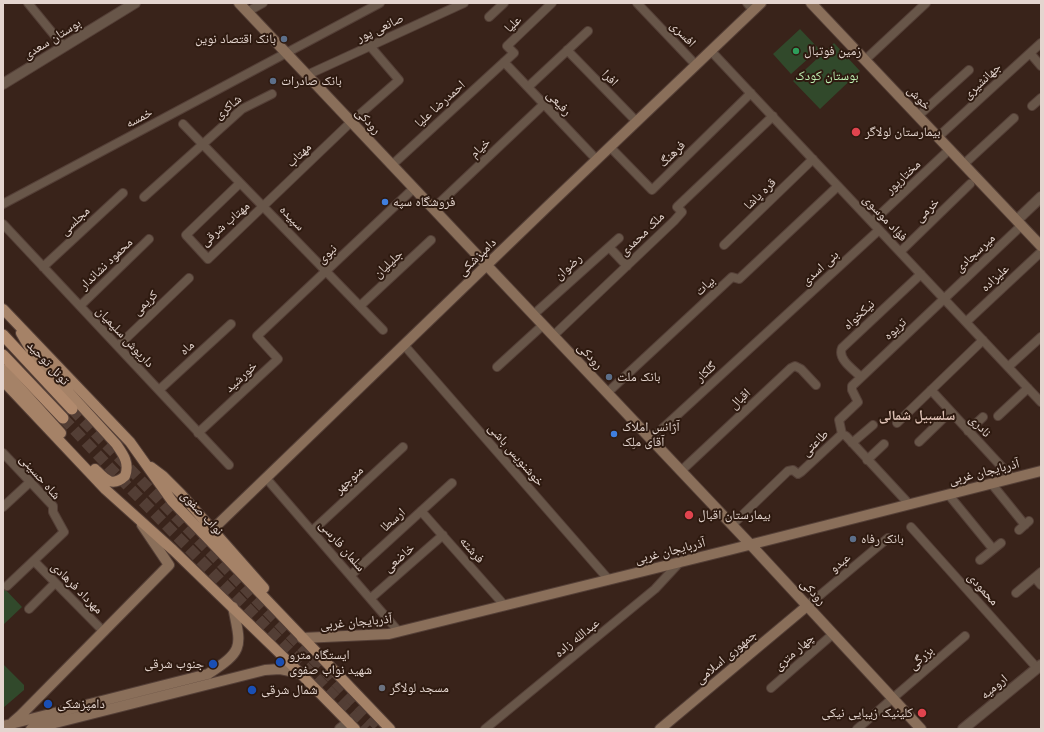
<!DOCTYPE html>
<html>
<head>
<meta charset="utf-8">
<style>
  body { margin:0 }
  #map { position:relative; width:1044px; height:732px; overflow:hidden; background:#39231a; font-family:Raleway,sans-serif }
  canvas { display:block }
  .frame { position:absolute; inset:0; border:4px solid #e4d5cf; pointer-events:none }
</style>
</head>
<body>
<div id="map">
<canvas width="1044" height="732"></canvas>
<div class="frame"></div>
</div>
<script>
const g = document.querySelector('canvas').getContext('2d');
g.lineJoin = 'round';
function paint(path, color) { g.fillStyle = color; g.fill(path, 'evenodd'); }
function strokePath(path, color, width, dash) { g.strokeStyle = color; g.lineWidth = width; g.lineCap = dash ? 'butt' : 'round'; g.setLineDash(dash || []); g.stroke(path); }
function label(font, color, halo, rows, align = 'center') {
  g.font = font + ' Raleway,"Noto Naskh Arabic",sans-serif'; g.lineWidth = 4; g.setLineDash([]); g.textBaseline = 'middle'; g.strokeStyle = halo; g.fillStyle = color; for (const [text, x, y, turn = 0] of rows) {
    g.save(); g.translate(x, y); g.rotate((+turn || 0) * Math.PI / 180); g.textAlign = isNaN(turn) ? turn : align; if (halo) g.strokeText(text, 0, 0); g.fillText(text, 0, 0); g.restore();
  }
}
paint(new Path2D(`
  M 800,29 L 819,49 L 791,74 L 773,54 Z
  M 834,43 L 860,71 L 820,109 L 793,81 Z
  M 3,587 L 22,607 L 3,625 Z
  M 3,664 L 24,685 L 24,690 L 3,708 Z`), '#31492b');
strokePath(new Path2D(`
  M 72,409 L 381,729
  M 63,418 L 113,471 L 366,729`), '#533e35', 11, [11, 5.5]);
const minor = new Path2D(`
  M 28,3 L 64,47
  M 637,3 L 696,65
  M 747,3 L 753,10
  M 247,12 L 263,3
  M 489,17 L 504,3
  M 567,50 L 637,122
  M 711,51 L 1041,402
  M 1030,53 L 1041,66
  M 865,60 L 926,3
  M 504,62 L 597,160
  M 307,75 L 464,3
  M 528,87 L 588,31
  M 1032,106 L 1041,98
  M 918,116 L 969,70
  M 183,124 L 383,330
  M 938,137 L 1041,43
  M 610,147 L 652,190 L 751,93
  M 964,164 L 1014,118
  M 392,165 L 514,53 L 507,46 L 552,3
  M 240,183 L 186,235 L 208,259 L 351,122 L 399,80 L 370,46
  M 144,197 L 242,109 L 272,94
  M 3,204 L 380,3
  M 433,209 L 544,104
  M 872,222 L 950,149
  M 3,224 L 229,465
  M 724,245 L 813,159
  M 609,247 L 627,266
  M 900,252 L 970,184
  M 43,267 L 123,193
  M 80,306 L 149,239
  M 360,306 L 431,240
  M 533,315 L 619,238
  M 966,322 L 1041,252
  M 553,336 L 674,221 L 682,212 L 677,207 L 773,116
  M 404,345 L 609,580
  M 118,346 L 189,278
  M 497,367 L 543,325
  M 1008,367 L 1041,337
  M 861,377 C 854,370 837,359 842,348 L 921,274
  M 159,390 L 231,324
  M 931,390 L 1012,478
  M 607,393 L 732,277 L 739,279 L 838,186
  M 998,416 L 1028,388
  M 897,423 L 983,340
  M 968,431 L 983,417
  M 198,433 L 278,359 L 257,336 L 414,188
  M 842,434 L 839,420 L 858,402 L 852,390 L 852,386 L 1022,225
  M 842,434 L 846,436 L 909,504
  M 651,439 L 879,230
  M 919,442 L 950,412
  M 852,443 L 873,425
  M 3,453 L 53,506 L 53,512 L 64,532 L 7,586
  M 867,460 L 884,444
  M 681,471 L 791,368 L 795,366 L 801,369 L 816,385
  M 266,478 L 399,632
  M 991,483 L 1025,525
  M 948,494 L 993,549
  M 3,507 L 30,482
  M 421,511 L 505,606
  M 732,525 L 788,471 L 793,470 L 798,474 L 801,472 L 842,434
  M 911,527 L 1037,668
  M 1019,530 L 1029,521
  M 312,531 L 403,447
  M 980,560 L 1001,543
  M 34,561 L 104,632
  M 351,575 L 452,483
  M 1035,578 L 1041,585
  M 1016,593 L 1041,572
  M 371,598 L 443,535
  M 807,606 L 888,538
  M 29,609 L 55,583
  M 771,688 L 833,634
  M 485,729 L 655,589 L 680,562
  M 857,729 L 965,636`);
const tertiary = new Path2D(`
  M 3,84 L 135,3
  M 1017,220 L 1041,197
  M 340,729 L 349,722
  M 963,729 L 1041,665`);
const secondary = new Path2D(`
  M 239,3 L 750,544 L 921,729
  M 811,3 L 1041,246
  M 212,530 L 549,205 L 761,3
  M 302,638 L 389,634 L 729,550 L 1041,471
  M 13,722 L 21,715 L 169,565 L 142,525
  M 3,726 L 208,674 C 245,650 241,647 233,607
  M 31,729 L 265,670 L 280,669 L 300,673
  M 660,729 L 807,606`);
const primary = new Path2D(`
  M 3,309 L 130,442 L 172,501 L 390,729
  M 21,333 L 32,352 L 116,444 C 123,454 130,463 125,476 C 112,488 105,479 95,469
  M 3,369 L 61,433
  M 3,381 L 105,489 L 173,550 L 300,673 L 355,729
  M 151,467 L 163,476 L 181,494 L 264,588`);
const trunk = new Path2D(`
  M 3,335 L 72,409
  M 3,355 L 63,418`);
strokePath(minor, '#543f37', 10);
strokePath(tertiary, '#543f37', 12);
strokePath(secondary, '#543f37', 12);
strokePath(primary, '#543f37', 12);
strokePath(trunk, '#543f37', 13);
strokePath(minor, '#685649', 8);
strokePath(tertiary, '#685649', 10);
strokePath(secondary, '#8a6f5a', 10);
strokePath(primary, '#a58267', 10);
strokePath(trunk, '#b18a6d', 11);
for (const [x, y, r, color] of [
  [284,39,4,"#5c6f8a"],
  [796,51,4,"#2e9e5b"],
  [273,81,4,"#5c6f8a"],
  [856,132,5,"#e0444e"],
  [385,202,4,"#3f7fe0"],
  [609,377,4,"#5c6f8a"],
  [614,434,4,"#3f7fe0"],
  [689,515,5,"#e0444e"],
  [853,539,4,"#5c6f8a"],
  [280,662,5,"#1a4fb4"],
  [213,664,5,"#1a4fb4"],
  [382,688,4,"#6b7280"],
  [252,690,5,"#1a4fb4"],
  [48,704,5,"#1a4fb4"],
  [922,713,5,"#e0444e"]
]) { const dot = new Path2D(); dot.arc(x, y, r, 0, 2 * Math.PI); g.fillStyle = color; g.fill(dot); strokePath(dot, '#2e1a10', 1.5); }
label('13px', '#e4d5cf', '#2e1a10', [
  ["علیا",513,24,-44],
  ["صانعی پور",380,28,-25],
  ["افسری",683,34,46],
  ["بوستان سعدی",52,39,-32],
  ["افرا",610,78,46],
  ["جهانشیری",982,81,-43],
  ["خوش",919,98,47],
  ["رفیعی",559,103,47],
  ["احمدرضا علیا",440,104,-42],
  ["شاکری",228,107,-39],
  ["خمسه",139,118,-28],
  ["رودکی",368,121,47],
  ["خیام",480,148,-43],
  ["فرهنگ",672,154,-44],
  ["مهتاب",299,155,-44],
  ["مختارپور",903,177,-43],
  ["قره پاشا",760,194,-44],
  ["خرمی",927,210,-44],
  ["سپیده",292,218,46],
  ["فؤاد موسوی",885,218,47],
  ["مجلسی",75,221,-43],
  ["مهتاب شرقی",225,224,-41],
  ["ملک محمدی",642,234,-44],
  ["میرسجادی",975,253,-43],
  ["نبوی",327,254,-43],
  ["دامپزشکی",477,257,-44],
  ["محمود نشاندار",106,264,-44],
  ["جلیلیان",388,264,-43],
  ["رضوان",568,267,-42],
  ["بنی اسدی",820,268,-42],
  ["علیزاده",995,278,-43],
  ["بیات",705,286,-43],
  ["کریمی",145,303,-44],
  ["نیکخواه",859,315,-43],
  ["تریوه",895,329,-43],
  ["داریوش سلیمیان",125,337,47],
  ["ماه",187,348,-43],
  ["رودکی",590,356,47],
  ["تونل توحید",48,363,47],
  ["گلکار",706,372,-42],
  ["خورشید",241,377,-43],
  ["اقبال",740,399,-43],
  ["نادری",980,426,47],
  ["طاعتی",815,443,-44],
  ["خوشنویس باشی",516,455,49],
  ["آذربایجان غربی",984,472,-14],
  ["شاه حسینی",40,477,49],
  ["منوچهر",349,480,-43],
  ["نواب صفوی",202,513,47],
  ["ارسطا",393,520,-42],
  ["سلمان فارسی",342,546,49],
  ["فرشته",472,550,49],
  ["آذربایجان غربی",670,551,-14],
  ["خاضعی",399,558,-41],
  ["عبدو",840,563,-40],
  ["مهرداد فرهادی",77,588,45],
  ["محمودی",983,589,48],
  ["رودکی",813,592,47],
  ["آذربایجان غربی",356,622,-5],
  ["عبدالله زاده",577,638,-39],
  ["چهار متری",794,652,-41],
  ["جمهوری اسلامی",726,657,-40],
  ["بزرگی",921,658,-41],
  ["ارومیه",994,687,-40]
]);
label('13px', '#e4d5cf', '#2e1a10', [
  ["بانک اقتصاد نوین",276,39,"right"],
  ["زمین فوتبال",804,51],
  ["بانک صادرات",281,81],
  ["بیمارستان لولاگر",865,132],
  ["فروشگاه سپه",393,202],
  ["بانک ملت",617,377],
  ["آژانس املاک",622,427],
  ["آقای ملِک",622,442],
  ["بیمارستان اقبال",698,515],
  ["بانک رفاه",861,539],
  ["ایستگاه مترو",289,655],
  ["شهید نواب صفوی",289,670],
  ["جنوب شرقی",204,664,"right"],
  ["مسجد لولاگر",390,688],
  ["شمال شرقی",261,690],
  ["دامپزشکی",57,704],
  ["کلینیک زیبایی نیکی",913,713,"right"]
], 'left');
label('13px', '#c1f3b5', '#2e1a10', [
  ["بوستان کودک",827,76]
]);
label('bold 14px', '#dcbfb3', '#2e1a10', [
  ["سلسبیل شمالی",917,416]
]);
</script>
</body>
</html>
